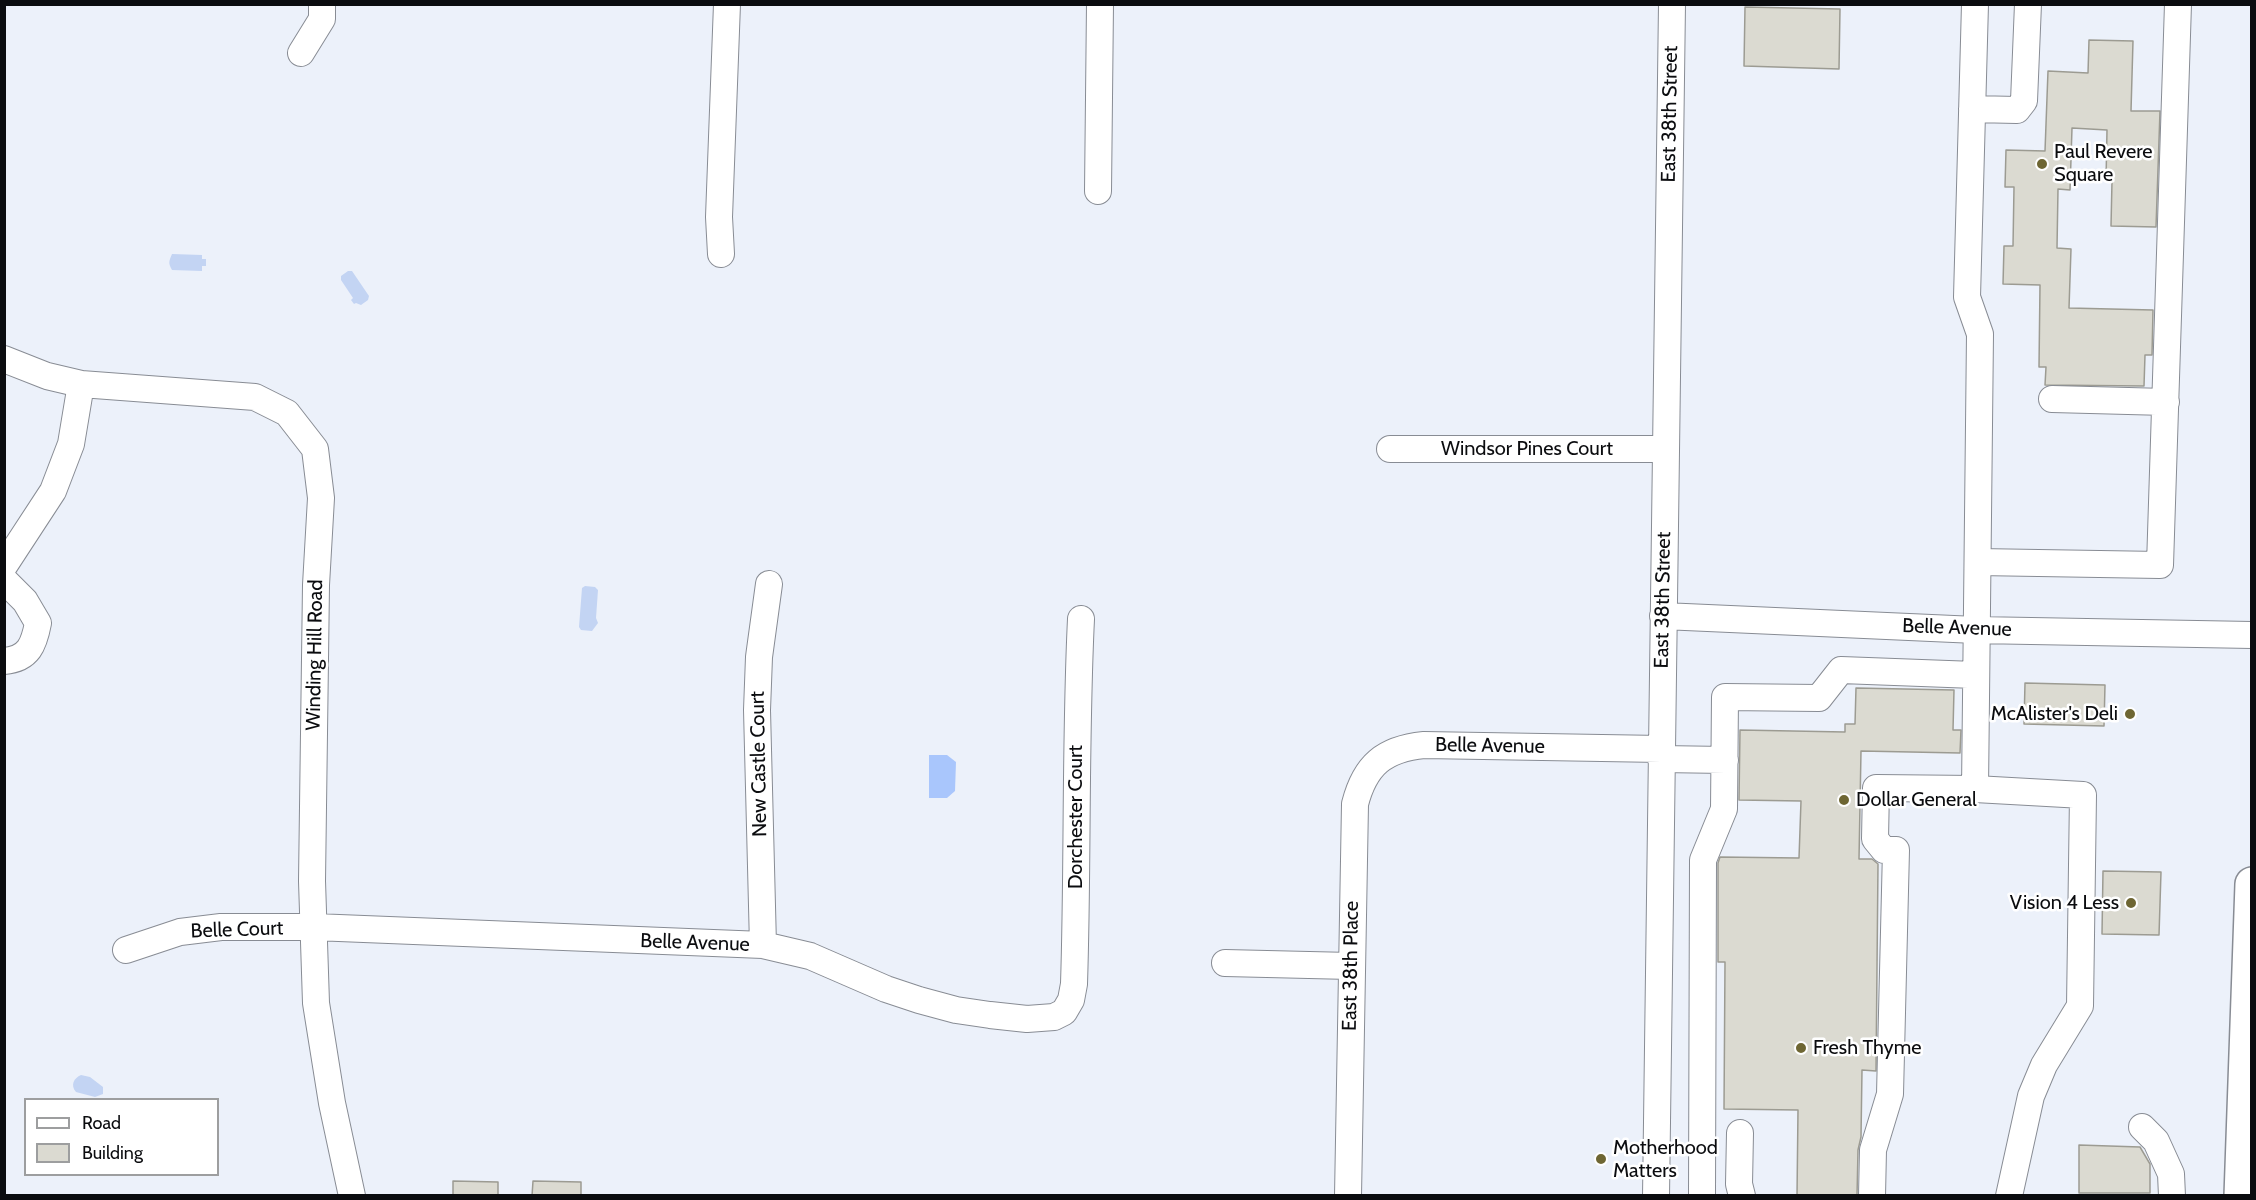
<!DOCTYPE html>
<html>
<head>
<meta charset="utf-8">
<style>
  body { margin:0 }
  #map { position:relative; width:2256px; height:1200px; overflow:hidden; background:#ecf1fa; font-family:Cabin,sans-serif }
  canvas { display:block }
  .frame { position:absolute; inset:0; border:6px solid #0b0c0f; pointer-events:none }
  .legend { position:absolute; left:24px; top:1098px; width:195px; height:78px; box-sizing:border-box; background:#fff; border:2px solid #9d9e9f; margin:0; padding:8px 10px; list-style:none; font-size:18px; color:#0b0c0f }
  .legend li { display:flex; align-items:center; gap:12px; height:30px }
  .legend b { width:30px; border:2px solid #9d9e9f }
</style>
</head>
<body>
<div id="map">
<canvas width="2256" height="1200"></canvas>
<div class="frame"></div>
<ul class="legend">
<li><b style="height:8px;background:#fff"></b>Road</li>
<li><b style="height:16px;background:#dbdad1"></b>Building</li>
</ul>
</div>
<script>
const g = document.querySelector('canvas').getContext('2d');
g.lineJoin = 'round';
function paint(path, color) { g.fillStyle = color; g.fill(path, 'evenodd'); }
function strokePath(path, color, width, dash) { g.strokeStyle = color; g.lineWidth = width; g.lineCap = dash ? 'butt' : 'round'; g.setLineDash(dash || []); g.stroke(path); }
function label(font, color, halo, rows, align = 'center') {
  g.font = font + ' Cabin,sans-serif'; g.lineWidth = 5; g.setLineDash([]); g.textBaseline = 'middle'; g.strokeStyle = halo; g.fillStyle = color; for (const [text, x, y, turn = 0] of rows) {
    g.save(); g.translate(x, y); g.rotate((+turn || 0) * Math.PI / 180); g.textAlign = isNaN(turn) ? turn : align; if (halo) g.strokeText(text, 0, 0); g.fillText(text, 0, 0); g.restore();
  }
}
paint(new Path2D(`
  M 929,755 L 947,755 L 956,762 L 955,791 L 947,798 L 929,798 Z`), '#a9c6fc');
paint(new Path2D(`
  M 172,254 L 202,255 L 202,259 L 206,259 L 206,266 L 202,266 L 202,271 L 172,270 C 168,263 169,261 172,254 Z
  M 348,271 L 352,271 L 369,296 L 368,300 L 361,305 L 356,303 L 354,304 L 351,300 L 353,298 L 341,280 L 341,276 Z
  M 585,586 L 595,587 L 598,590 L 596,618 L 598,623 L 592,631 L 581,630 L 579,627 L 582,588 Z
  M 81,1075 L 90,1077 L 103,1087 L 103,1094 L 95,1097 L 76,1092 C 70,1085 74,1078 81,1075 Z`), '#c3d4f3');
const building = new Path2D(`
  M 1745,7 L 1840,9 L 1839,69 L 1744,66 Z
  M 2089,40 L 2133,41 L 2131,111 L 2160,111 L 2156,227 L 2111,226 L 2112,181 L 2106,181 L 2107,130 L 2072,128 L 2070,190 L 2058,189 L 2057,248 L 2071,249 L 2069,308 L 2153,310 L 2152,355 L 2145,355 L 2144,386 L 2045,385 L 2046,367 L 2039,367 L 2040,285 L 2003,284 L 2004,246 L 2013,246 L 2014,187 L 2005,187 L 2006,150 L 2045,151 L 2048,71 L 2088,73 Z
  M 2025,683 L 2105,685 L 2104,726 L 2024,724 Z
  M 1856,688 L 1954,690 L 1953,730 L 1961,730 L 1960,753 L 1861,751 L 1859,859 L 1872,859 L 1878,864 L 1876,1071 L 1862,1070 L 1861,1137 L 1858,1150 L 1857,1196 L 1797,1196 L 1798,1110 L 1724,1109 L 1725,962 L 1718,962 L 1718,863 L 1720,857 L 1799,858 L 1801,801 L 1739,800 L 1740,730 L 1845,732 L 1845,724 L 1855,724 Z
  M 2103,871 L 2161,872 L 2159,935 L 2102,934 Z
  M 2079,1145 L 2140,1147 L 2150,1164 L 2150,1193 L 2079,1193 Z
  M 453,1181 L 498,1182 L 498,1196 L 453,1196 Z
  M 533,1181 L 581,1182 L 581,1196 L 532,1196 Z`);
paint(building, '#dbdad1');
strokePath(building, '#9c9b92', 1.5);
const minor = new Path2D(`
  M 1975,4 L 1967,297 L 1980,334 L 1975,789
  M 301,53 L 322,19 L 322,4
  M 1972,109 L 2017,110 L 2024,101 L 2028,4
  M 1098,191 L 1100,4
  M 721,254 L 719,217 L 727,4
  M 4,359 L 47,376 L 81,384 L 255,397 L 287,413 L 315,449 L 321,498 L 316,585 L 312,881 L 316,1003 L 332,1103 L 352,1196
  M 2052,399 L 2166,402
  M 1390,449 L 1664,449
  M 1978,562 L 2160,565 L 2178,4
  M 4,566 L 53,491 L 71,444 L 81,384
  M 4,580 L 25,601 L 38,623 C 34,644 29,659 4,661
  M 1663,616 L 1976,630 L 2252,635
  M 1661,759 L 1725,760
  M 763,945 L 757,710 L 759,657 L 769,584
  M 126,950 L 180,932 L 221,927 L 314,927 L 763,945 L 810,956 L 886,989 L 919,1000 L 956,1010 L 990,1015 L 1027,1019 L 1054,1017 L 1064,1012 L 1071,1000 L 1074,984 C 1078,862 1075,741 1081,619
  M 1225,963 L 1351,966
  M 2142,1127 L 2156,1141 L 2171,1174 L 2172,1196
  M 1740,1133 L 1739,1184 L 1742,1196
  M 1348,1196 L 1355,804 C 1365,765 1384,749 1424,745 L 1661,749
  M 1656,1196 L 1672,4
  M 1702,1196 L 1703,860 L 1724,809 L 1725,697 L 1819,698 L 1841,670 L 1975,675
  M 1872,1196 L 1873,1150 L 1890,1094 L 1896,850 L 1884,850 L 1875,839 L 1876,788 L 1975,789 L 2083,795 L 2080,1006 L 2044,1065 L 2031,1096 L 2009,1196`);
const major = new Path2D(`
  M 2241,1196 L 2252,884`);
strokePath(minor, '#888c94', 28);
strokePath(major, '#888c94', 36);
strokePath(minor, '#fff', 26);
strokePath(major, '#fff', 33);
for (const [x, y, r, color] of [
  [2042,164,6,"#6e6633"],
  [2130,714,6,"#6e6633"],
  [1844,800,6,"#6e6633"],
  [2131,903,6,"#6e6633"],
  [1801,1048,6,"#6e6633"],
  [1601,1159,6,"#6e6633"]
]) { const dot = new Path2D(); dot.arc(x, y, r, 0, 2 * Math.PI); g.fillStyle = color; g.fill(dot); strokePath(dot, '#fff', 2); }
label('20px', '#0b0c0f', '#fff', [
  ["East 38th Street",1670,114,-89],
  ["Windsor Pines Court",1527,449],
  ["East 38th Street",1663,600,-89],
  ["Belle Avenue",1957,628,2],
  ["Winding Hill Road",315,655,-89],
  ["Belle Avenue",1490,746,1],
  ["New Castle Court",759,764,-91],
  ["Dorchester Court",1076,817,-90],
  ["Belle Court",237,930,-2],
  ["Belle Avenue",695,943,2],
  ["East 38th Place",1351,966,-89]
]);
label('20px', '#0b0c0f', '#fff', [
  ["Paul Revere",2054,152],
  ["Square",2054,175],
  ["McAlister's Deli",2118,714,"right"],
  ["Dollar General",1856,800],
  ["Vision 4 Less",2119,903,"right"],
  ["Fresh Thyme",1813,1048],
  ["Motherhood",1613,1148],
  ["Matters",1613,1171]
], 'left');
</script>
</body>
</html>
